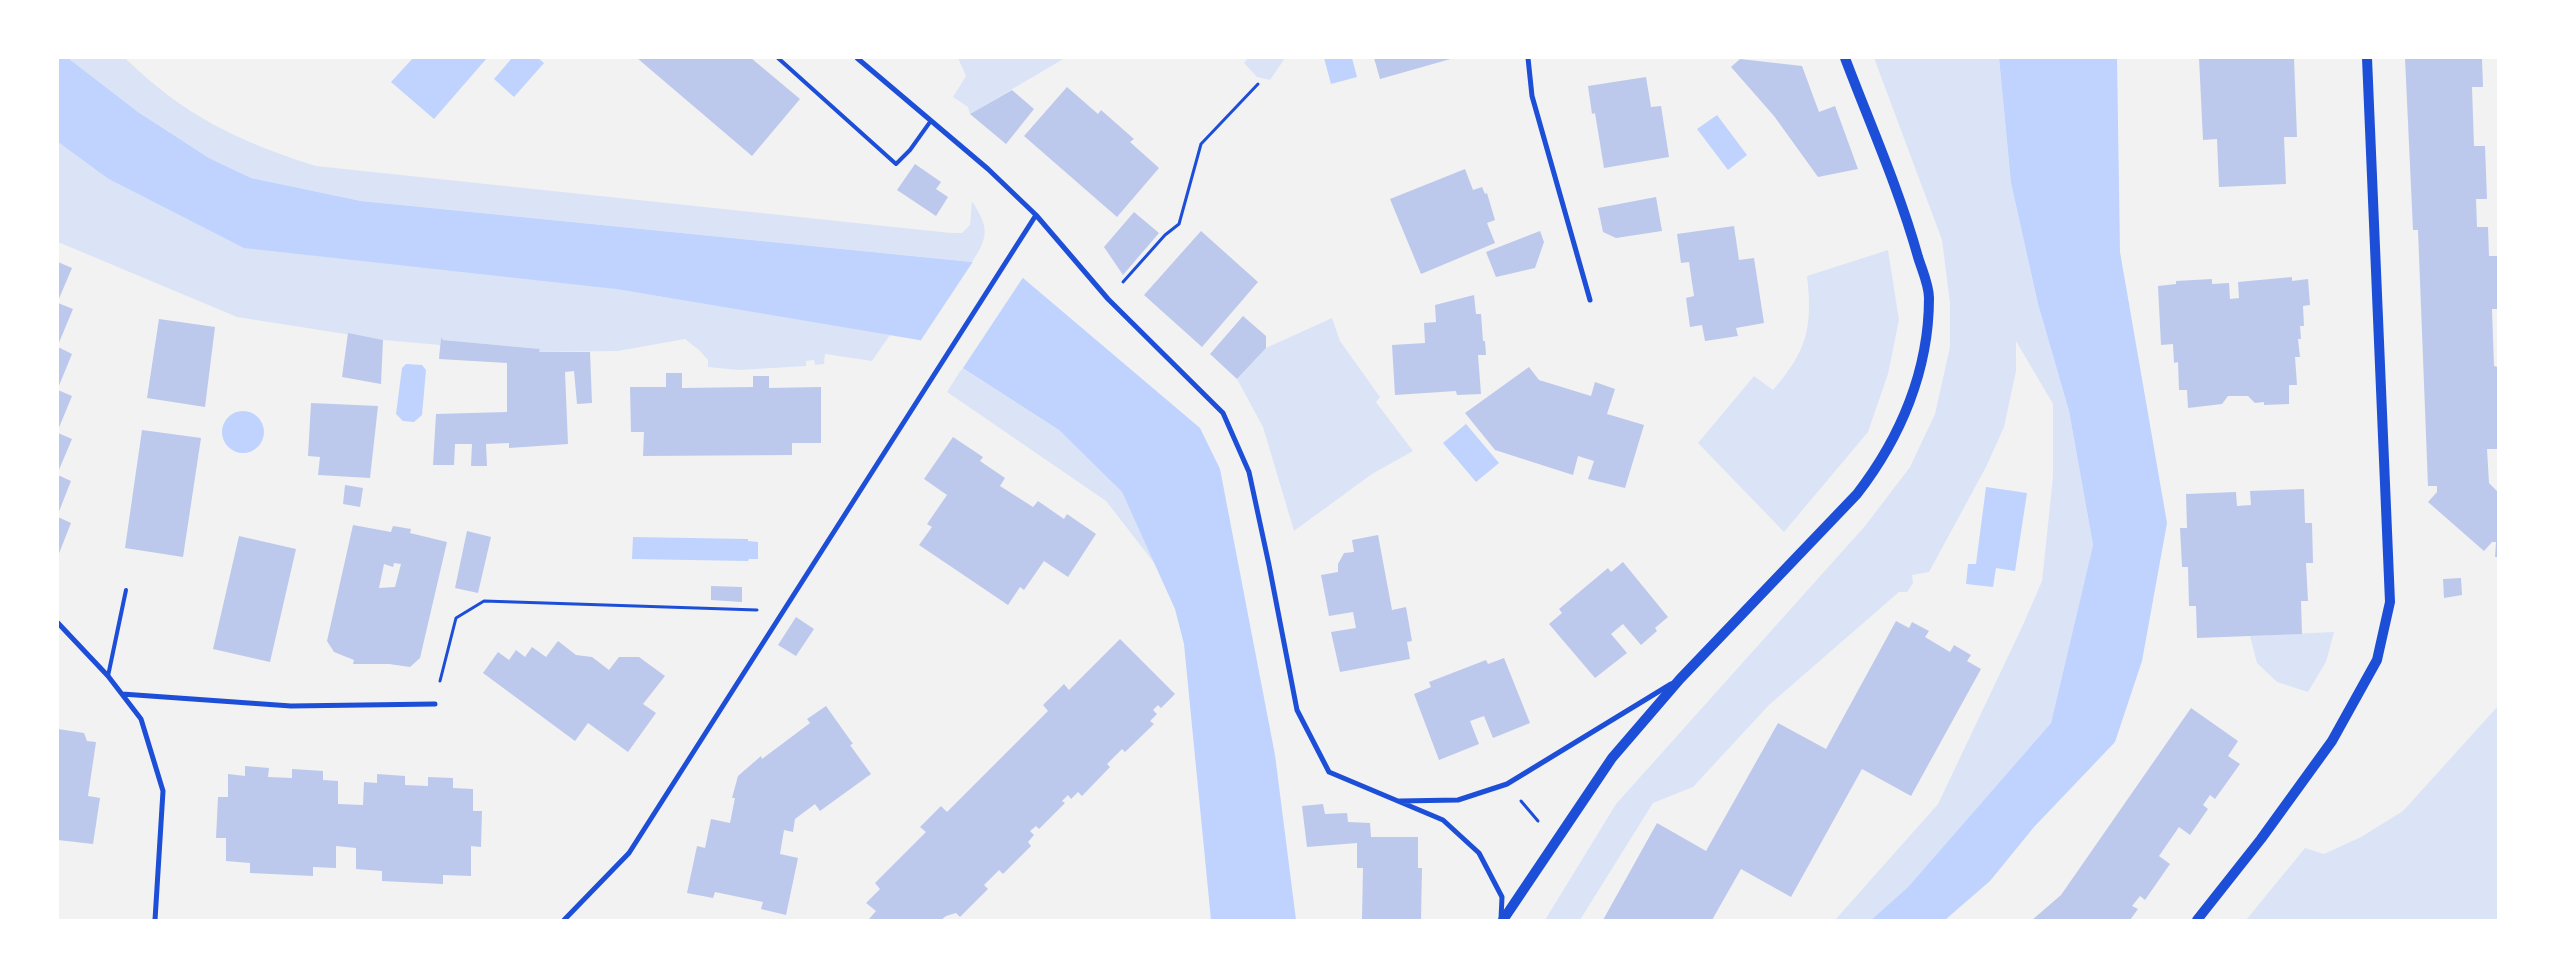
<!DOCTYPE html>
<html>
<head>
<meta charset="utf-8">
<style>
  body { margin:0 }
  #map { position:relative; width:2556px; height:978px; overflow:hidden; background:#f2f2f2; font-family:"DejaVu Sans",sans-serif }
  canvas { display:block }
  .frame { position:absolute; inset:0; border:59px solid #fff; pointer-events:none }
</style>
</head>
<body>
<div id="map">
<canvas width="2556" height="978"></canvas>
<div class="frame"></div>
</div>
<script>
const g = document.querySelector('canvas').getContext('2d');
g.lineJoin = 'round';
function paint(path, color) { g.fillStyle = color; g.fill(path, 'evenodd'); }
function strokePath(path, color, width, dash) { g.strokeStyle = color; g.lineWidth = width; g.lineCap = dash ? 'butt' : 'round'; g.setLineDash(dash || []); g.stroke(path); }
paint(new Path2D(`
  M 68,58 L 125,58 C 183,115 239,142 316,166 L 951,233 L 962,233 L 970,225 L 972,201 C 988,227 990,235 972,262 L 361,201 L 251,178 L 209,158 L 138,112 Z
  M 958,58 L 1065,58 L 970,114 L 968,107 L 953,97 L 966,76 Z
  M 1248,58 L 1285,58 L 1270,80 L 1257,77 L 1244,63 Z
  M 1874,58 L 1999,58 L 2011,183 L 2038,304 L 2069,411 L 2093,545 L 2051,723 L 1908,887 L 1871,920 L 1835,920 L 1938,804 L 2022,627 L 2042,581 L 2053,477 L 2053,404 L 2016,341 L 2016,371 L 2004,427 L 1986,467 L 1929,572 L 1912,575 L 1913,583 L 1907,592 L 1899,592 L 1769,705 L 1693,787 L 1653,803 L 1580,920 L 1545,920 L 1616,804 L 1865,526 L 1910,467 L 1935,414 L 1950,347 L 1950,303 L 1942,240 Z
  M 58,142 L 107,178 L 616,289 L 890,335 L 872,361 L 825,354 L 824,364 L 815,365 L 814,360 L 806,361 L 806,366 L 739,370 L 708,367 L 708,360 L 699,350 L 685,339 L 618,351 L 539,352 L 539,349 L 443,340 L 441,337 L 440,345 L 383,340 L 237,317 L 58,242 Z
  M 1888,250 L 1899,320 L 1888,374 L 1868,432 L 1784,532 L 1698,443 L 1754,376 L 1773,390 C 1807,351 1813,327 1807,276 Z
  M 1332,318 L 1340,341 L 1380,397 L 1376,402 L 1413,451 L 1372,474 L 1294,531 L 1263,427 L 1237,379 L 1266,348 Z
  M 962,368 L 1059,430 L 1122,492 L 1155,564 L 1106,501 L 947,392 Z
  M 2334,632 L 2326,662 L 2308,692 L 2277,682 L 2257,663 L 2250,636 Z
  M 2498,706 L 2498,920 L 2246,920 L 2305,848 L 2324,854 L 2361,837 L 2403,811 Z`), '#dbe4f7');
paint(new Path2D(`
  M 58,58 L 68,58 L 138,112 L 209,158 L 251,178 L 361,201 L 972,262 L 1023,278 L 1200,428 L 1220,469 L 1275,755 L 1296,920 L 1211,920 L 1184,644 L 1175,609 L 1122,492 L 1059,430 L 919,340 L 616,289 L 244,248 L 107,178 L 58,142 Z
  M 413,58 L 487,58 L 434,119 L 391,82 Z
  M 512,58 L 538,58 L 544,63 L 514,97 L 494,79 Z
  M 1324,58 L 1352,58 L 1357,77 L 1331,84 Z
  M 1999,58 L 2117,58 L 2120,252 L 2167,523 L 2142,661 L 2115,742 L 2034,827 L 1990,881 L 1945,920 L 1871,920 L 1908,887 L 2051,723 L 2093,545 L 2069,411 L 2038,304 L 2011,183 Z
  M 1717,115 L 1747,155 L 1728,170 L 1697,129 Z
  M 406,364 L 422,365 L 426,370 L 422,415 L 414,422 L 403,421 L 396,414 L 402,368 Z
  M222 432a21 21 0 1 1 42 0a21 21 0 1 1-42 0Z
  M 1466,424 L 1499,463 L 1476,482 L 1443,443 Z
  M 1986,487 L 2027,493 L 2015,571 L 1996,568 L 1993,587 L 1966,584 L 1968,564 L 1976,564 Z
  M 633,537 L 748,539 L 748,541 L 758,542 L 758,559 L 749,559 L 748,561 L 632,559 Z`), '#bfd3fe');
paint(new Path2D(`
  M 974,260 L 1024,276 L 961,371 L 919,343 Z`), '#f2f2f2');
paint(new Path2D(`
  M 637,58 L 751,58 L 800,99 L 752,156 Z
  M 1374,58 L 1454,58 L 1380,79 Z
  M 2199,58 L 2294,58 L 2297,137 L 2284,137 L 2286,184 L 2219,187 L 2217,139 L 2203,140 Z
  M 2405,58 L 2482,58 L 2483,87 L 2472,87 L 2474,146 L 2485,146 L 2487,199 L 2476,199 L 2477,227 L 2488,227 L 2489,256 L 2498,256 L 2498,309 L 2492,309 L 2494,366 L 2498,367 L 2497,449 L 2487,449 L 2489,483 L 2498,492 L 2498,557 L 2495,557 L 2496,542 L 2492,542 L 2484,551 L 2428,502 L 2437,492 L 2437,486 L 2428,486 L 2418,230 L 2413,230 Z
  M 1740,59 L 1802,66 L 1819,112 L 1835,106 L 1858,169 L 1818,177 L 1774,116 L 1731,67 Z
  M 1646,77 L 1651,107 L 1661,106 L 1669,157 L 1604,168 L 1595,113 L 1592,114 L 1588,86 Z
  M 1067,87 L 1098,114 L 1101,110 L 1134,139 L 1130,142 L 1159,168 L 1117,217 L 1024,136 Z
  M 1012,90 L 1034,109 L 1006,144 L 970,114 Z
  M 915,164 L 941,182 L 936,189 L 948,197 L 936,216 L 897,190 Z
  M 1465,169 L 1473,190 L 1482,187 L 1485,194 L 1487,193 L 1495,220 L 1487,223 L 1495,243 L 1421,274 L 1390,199 Z
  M 1656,197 L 1662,231 L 1616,238 L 1603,232 L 1598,208 Z
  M 1134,212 L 1159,233 L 1123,275 L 1104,247 Z
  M 1734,226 L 1739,260 L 1754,258 L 1764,323 L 1736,328 L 1738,336 L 1705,341 L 1702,325 L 1690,327 L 1686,298 L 1694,296 L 1689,262 L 1681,263 L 1677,234 Z
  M 1201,231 L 1258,282 L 1202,347 L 1144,295 Z
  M 1540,231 L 1544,242 L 1535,268 L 1496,277 L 1486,252 Z
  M 58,262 L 72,268 L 58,301 Z
  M 2292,277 L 2292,281 L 2308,279 L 2310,305 L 2303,306 L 2304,326 L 2300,326 L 2301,339 L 2298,339 L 2300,357 L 2295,357 L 2297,385 L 2289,385 L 2289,404 L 2264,405 L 2264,402 L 2255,403 L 2248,396 L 2228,396 L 2222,404 L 2188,408 L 2187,390 L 2179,390 L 2178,362 L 2174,363 L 2173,344 L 2161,345 L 2158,286 L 2176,284 L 2176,281 L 2212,279 L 2212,284 L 2229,283 L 2230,299 L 2239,298 L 2238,282 Z
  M 1474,295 L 1476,314 L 1481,314 L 1483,341 L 1485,341 L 1486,355 L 1478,355 L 1481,394 L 1457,395 L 1456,391 L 1395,395 L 1392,345 L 1425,343 L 1424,323 L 1436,322 L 1435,305 Z
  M 58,303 L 73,309 L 58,345 Z
  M 1243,316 L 1266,336 L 1266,348 L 1237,379 L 1210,354 Z
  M 159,319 L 215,327 L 205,407 L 147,398 Z
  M 348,333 L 383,340 L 381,384 L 342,377 Z
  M 441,337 L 443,340 L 540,349 L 539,352 L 590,352 L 592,403 L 577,404 L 574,371 L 565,372 L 568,444 L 509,448 L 509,443 L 486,444 L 487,466 L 471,466 L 472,444 L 455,444 L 454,465 L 433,465 L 436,414 L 507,412 L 507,363 L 439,359 Z
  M 58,347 L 72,354 L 58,388 Z
  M 1529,367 L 1539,380 L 1591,396 L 1595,382 L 1615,389 L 1607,414 L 1644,425 L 1625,488 L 1588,479 L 1594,461 L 1578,456 L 1573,475 L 1495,450 L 1465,413 Z
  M 666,373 L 682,373 L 682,388 L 753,387 L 753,376 L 769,376 L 769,388 L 821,387 L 821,443 L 792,443 L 792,455 L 643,456 L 644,432 L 631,432 L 630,387 L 666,387 Z
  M 58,390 L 72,396 L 58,430 Z
  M 311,403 L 378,406 L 370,478 L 318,475 L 320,457 L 308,456 Z
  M 142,430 L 201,438 L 183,557 L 125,548 Z
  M 58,433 L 72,439 L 58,472 Z
  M 953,437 L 983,457 L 980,461 L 1005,478 L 1000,486 L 1033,507 L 1038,501 L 1064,519 L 1067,514 L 1096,534 L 1068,577 L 1044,561 L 1024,590 L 1020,587 L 1008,605 L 919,545 L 932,527 L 927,524 L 947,495 L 924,479 Z
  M 58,475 L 71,481 L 58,514 Z
  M 345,485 L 363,488 L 360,507 L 343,504 Z
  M 2304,489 L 2305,523 L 2312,523 L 2313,563 L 2306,563 L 2308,601 L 2301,601 L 2302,634 L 2197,638 L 2196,606 L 2189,606 L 2188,567 L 2182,567 L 2180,528 L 2187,528 L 2186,494 L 2236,492 L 2237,506 L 2251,505 L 2250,491 Z
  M 58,517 L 71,523 L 58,556 Z
  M 353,525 L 391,532 L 393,526 L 411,529 L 410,533 L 447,542 L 420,658 L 410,667 L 389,664 L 353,664 L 354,660 L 334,652 L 327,641 ZM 394,563 L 401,564 L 395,587 L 379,588 L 384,564 L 393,567 Z
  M 467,531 L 491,537 L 478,593 L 455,588 Z
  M 1378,535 L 1392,610 L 1406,607 L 1412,641 L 1407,642 L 1410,659 L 1340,672 L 1331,632 L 1356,628 L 1353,612 L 1329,616 L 1321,575 L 1338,572 L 1338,564 L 1344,553 L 1354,552 L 1352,540 Z
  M 239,536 L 296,549 L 270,662 L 213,649 Z
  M 1623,562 L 1668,617 L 1655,628 L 1657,631 L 1641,645 L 1623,624 L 1611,634 L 1627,653 L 1595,678 L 1549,624 L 1562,613 L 1559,609 L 1608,568 L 1611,572 Z
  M 2461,578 L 2462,595 L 2444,598 L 2443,579 Z
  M 711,586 L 742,587 L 742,602 L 711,600 Z
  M 796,617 L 814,629 L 796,656 L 778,645 Z
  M 1896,621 L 1909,628 L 1912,622 L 1929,631 L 1925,637 L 1950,652 L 1954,645 L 1971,655 L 1967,661 L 1981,669 L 1911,796 L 1862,769 L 1791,897 L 1741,869 L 1712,920 L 1603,920 L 1657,823 L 1706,851 L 1778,723 L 1826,749 Z
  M 1120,639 L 1175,694 L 1161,708 L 1158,705 L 1153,710 L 1157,714 L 1150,721 L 1154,724 L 1125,752 L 1122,749 L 1107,764 L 1110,767 L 1082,796 L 1078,792 L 1071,799 L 1068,795 L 1062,801 L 1065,803 L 1039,829 L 1036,826 L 1030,831 L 1034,835 L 1028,842 L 1031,846 L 1003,874 L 999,870 L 984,885 L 988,889 L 960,917 L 956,913 L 946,916 L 941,920 L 870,920 L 869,919 L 876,911 L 866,903 L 880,889 L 875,883 L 926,832 L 920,827 L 941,806 L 947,812 L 1048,711 L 1043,705 L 1064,684 L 1069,690 Z
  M 558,641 L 576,655 L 592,657 L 609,670 L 619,657 L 639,657 L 665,676 L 643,704 L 656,713 L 628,752 L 588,723 L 575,741 L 483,673 L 498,652 L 509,660 L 516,650 L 525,657 L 532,647 L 546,657 Z
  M 1504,658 L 1530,723 L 1493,738 L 1484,716 L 1470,721 L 1479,744 L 1439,760 L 1414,694 L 1431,687 L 1429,682 L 1486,660 L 1488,664 Z
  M 826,706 L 853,744 L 850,745 L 871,774 L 820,811 L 815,804 L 795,819 L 793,832 L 784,830 L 780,854 L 798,858 L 786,915 L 761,909 L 763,902 L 715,892 L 713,898 L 687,893 L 697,846 L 705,848 L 711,819 L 730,823 L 735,798 L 732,798 L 738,776 L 761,756 L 762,759 L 810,723 L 807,719 Z
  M 2191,708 L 2238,741 L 2228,756 L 2240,764 L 2215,799 L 2210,795 L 2203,805 L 2208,809 L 2190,835 L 2179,827 L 2159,856 L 2170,864 L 2145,900 L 2140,896 L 2132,906 L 2138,909 L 2130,920 L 2032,920 L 2061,895 Z
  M 58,729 L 84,733 L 87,741 L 96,742 L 88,796 L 100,798 L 93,844 L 58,840 Z
  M 245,766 L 269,768 L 268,777 L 292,778 L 292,769 L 323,771 L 323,780 L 338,781 L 338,804 L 363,805 L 364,782 L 377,783 L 377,774 L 405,776 L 405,785 L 428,786 L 428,777 L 453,778 L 453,788 L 473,789 L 473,811 L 482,811 L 481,847 L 471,846 L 471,876 L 443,875 L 443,884 L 382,881 L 382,871 L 356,869 L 356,848 L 336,846 L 336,868 L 313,867 L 313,876 L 250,873 L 250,863 L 226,861 L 226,838 L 216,838 L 218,797 L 228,797 L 228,774 L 245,776 Z
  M 1323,804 L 1325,814 L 1347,813 L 1348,822 L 1370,823 L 1371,837 L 1418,837 L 1418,868 L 1422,868 L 1421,920 L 1362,920 L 1363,868 L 1357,868 L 1357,843 L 1307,847 L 1302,806 Z`), '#bdc9ec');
strokePath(new Path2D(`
  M 1123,282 L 1165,235 L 1179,224 L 1201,144 L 1258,84
  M 440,681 L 456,618 L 484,601 L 757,610
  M 1521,801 L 1538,821`), '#1d4ed8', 3);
strokePath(new Path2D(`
  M 778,58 L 896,164 L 910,150 L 930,122
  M 108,676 L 126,590`), '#1d4ed8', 4);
strokePath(new Path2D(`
  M 857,58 L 988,169 L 1036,215 L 1108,299 L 1223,413 L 1249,472 L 1269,565 L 1297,710 L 1329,772 L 1443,820 L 1479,853 L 1502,897 L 1501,919
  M 1528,58 L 1532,96 L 1590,300
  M 58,623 L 108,676 L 141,719 L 163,791 L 155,920
  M 122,694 L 291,706 L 435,704
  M 1400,801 L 1458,800 L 1507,784 L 1671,684
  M 564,920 L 629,853 L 1036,215`), '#1d4ed8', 5);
strokePath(new Path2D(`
  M 1503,920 L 1612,758 L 1680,679 L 1857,494 C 1901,437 1929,370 1929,298 C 1929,285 1922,270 1918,257 C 1899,189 1870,124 1845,58
  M 2197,920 L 2261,839 L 2332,741 L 2377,660 L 2390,602 L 2367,58`), '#1d4ed8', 10);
</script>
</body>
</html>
